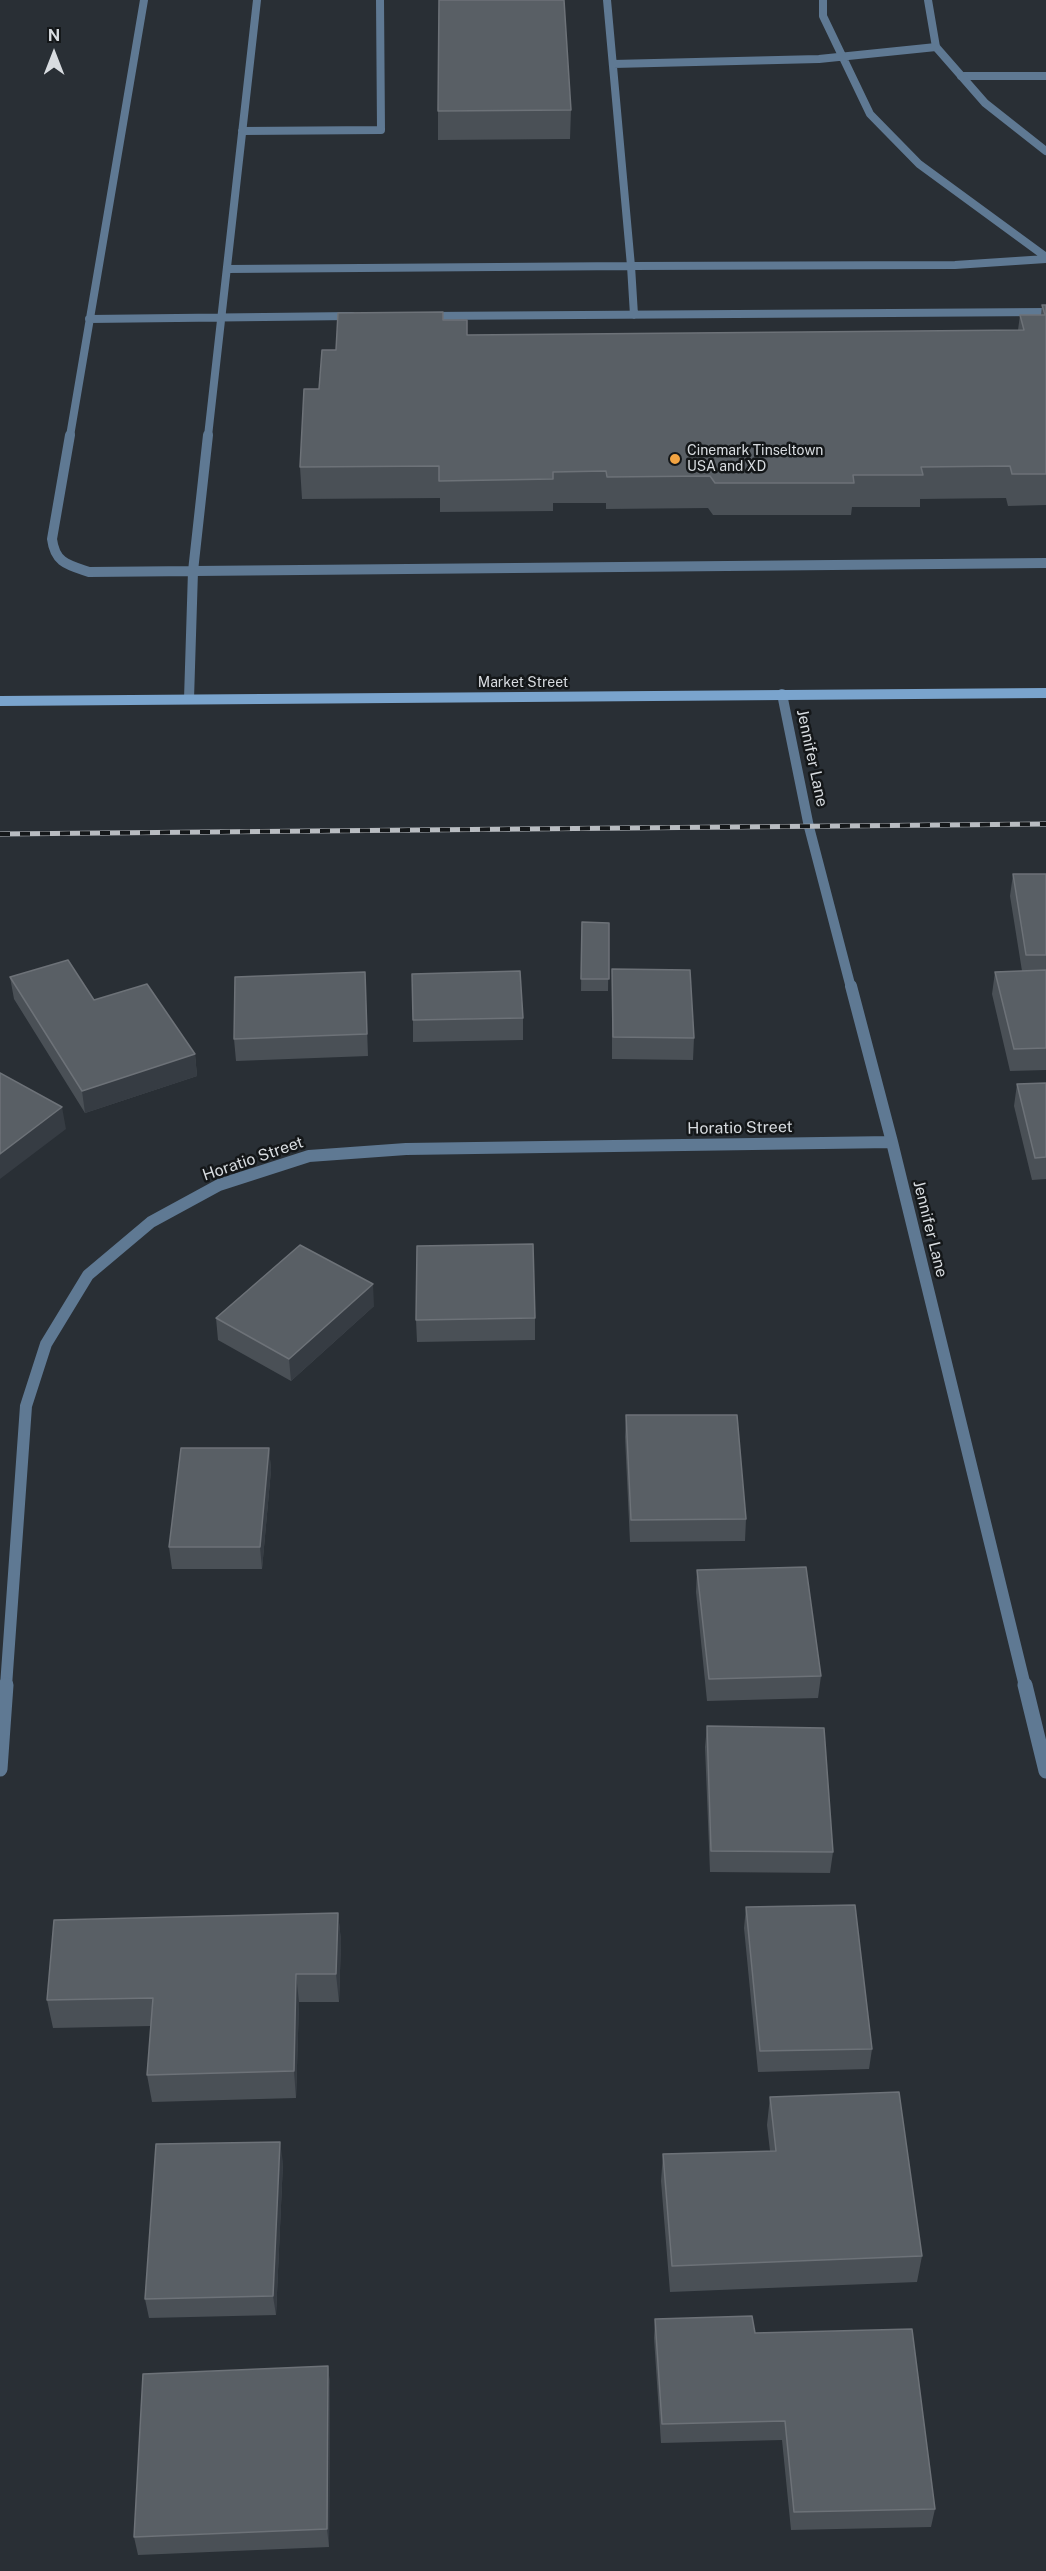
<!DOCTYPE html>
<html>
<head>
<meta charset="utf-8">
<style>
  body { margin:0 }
  #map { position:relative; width:1046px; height:2571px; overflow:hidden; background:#292f35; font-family:"Public Sans",sans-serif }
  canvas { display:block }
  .north { position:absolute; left:24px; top:24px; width:60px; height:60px; -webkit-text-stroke:4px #141719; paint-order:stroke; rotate:0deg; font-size:16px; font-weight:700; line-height:24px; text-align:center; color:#d8dce0 }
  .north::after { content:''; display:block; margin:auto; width:21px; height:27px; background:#d8dce0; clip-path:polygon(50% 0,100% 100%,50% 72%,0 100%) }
</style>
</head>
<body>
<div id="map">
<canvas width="1046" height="2571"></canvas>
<div class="north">N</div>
</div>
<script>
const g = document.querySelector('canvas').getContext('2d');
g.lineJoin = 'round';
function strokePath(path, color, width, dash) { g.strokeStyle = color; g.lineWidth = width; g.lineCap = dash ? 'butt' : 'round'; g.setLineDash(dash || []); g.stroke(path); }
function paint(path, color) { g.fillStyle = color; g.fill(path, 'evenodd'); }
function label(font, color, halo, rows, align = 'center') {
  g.font = font + ' "Public Sans",sans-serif'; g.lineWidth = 5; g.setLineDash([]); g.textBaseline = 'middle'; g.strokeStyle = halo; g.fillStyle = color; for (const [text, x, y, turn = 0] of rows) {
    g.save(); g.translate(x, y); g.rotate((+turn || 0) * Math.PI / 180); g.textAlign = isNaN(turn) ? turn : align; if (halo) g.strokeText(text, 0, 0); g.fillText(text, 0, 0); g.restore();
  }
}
strokePath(new Path2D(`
  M 607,0 L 631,266 L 955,265 L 1046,259
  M 823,0 L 823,16 L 870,114 L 919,164 L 1046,257
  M 613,64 L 819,59 L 936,47
  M 961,76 L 1046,76
  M 242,131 L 381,130 L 380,0
  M 227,269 L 631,266 L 634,315
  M 426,316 L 1046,312
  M 89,319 L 352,316
  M 70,436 L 144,0
  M 208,436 L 257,0`), '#5f7993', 8);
strokePath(new Path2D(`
  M 70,435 L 52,539 C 55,563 68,565 89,572 L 1046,563
  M 189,699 L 193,571 L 208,435`), '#5f7993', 10);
strokePath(new Path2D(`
  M 928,0 L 936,47 L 985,103 L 1046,151`), '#5f7993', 8);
strokePath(new Path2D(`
  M 782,694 L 809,827 L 851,988`), '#5f7993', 10);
strokePath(new Path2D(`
  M 851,986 L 892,1142 L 1025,1686
  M 6,1686 L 26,1406 L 46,1344 L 88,1275 L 151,1222 L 219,1185 L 309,1156 L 406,1149 L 892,1142`), '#5f7993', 12);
strokePath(new Path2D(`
  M 1025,1685 L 1046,1771
  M 0,1769 L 6,1685`), '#5f7993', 15);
strokePath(new Path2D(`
  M 0,701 L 1046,693`), '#7aa4cd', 10);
const rail = new Path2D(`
  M 0,834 L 1046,824`);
strokePath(rail, '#b8bcc1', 5);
strokePath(rail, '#141719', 4, [10]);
paint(new Path2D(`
  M 571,110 L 570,139 L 438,140 L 438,111 Z
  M 1042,305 L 1046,305 L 1046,505 L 1008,506 L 1006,498 L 920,499 L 920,507 L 852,507 L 851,515 L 713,515 L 708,508 L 606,509 L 606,503 L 553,503 L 553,511 L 440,512 L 440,498 L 302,499 L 300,467 L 319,389 L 336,350 L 443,320 L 467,335 L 1018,330 L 1020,315 L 1041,315 Z
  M 1013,874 L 1046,874 L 1046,1070 L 1010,1071 L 992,994 L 995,972 L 1022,971 L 1010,896 Z
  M 582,922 L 609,923 L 608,991 L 581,991 Z
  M 612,969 L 694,1038 L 693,1060 L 612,1059 Z
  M 365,972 L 368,1056 L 236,1061 L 234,1039 Z
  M 10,977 L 94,1000 L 195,1054 L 197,1076 L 85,1113 L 14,999 Z
  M 523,1018 L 523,1040 L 413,1042 L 413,1020 Z
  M 1046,1083 L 1046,1179 L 1032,1180 L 1014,1106 L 1017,1084 Z
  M 374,1306 L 291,1381 L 218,1340 L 216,1318 Z
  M 535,1318 L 535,1340 L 417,1342 L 416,1320 Z
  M 626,1415 L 746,1519 L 745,1541 L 630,1542 L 625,1437 Z
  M 269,1448 L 271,1470 L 262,1569 L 172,1569 L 169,1547 Z
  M 697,1570 L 821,1676 L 818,1698 L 707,1701 L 696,1592 Z
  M 707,1726 L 833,1852 L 830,1873 L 710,1872 L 705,1747 Z
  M 746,1907 L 872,2049 L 869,2069 L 758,2072 L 744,1928 Z
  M 338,1913 L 341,1941 L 339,2002 L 299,2002 L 296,2098 L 152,2102 L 147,2075 L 151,2026 L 53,2028 L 47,2000 Z
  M 770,2097 L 922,2256 L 917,2282 L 670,2292 L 661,2181 L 663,2154 L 770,2151 L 767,2125 Z
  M 283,2162 L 276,2315 L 149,2318 L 145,2299 Z
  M 655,2319 L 755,2333 L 935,2509 L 931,2527 L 791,2530 L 782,2440 L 661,2443 L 654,2338 Z
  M 328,2366 L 330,2385 L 329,2547 L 138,2555 L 134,2537 Z`), '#4a5056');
paint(new Path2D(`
  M 195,1054 L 197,1076 L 85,1113 L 82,1091 Z
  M 62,1107 L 66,1129 L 0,1179 L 0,1154 Z
  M 373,1284 L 374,1306 L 291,1381 L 289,1359 Z
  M 269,1448 L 271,1470 L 262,1569 L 260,1547 Z
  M 338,1913 L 341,1941 L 339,2002 L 336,1974 Z
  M 296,1974 L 299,2002 L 296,2098 L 294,2071 Z
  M 280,2142 L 283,2162 L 276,2315 L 273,2296 Z
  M 328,2366 L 330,2385 L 329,2547 L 327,2529 Z`), '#363c43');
const building = new Path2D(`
  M 439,0 L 564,0 L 571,110 L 438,111 Z
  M 1042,305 L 1046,305 L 1046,474 L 1012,474 L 1010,466 L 921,467 L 923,475 L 853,475 L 854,483 L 715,483 L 710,476 L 607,477 L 606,471 L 553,472 L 553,479 L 439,481 L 439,466 L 300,467 L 304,389 L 319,389 L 322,350 L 336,350 L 338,313 L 443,312 L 443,320 L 467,320 L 467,335 L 1024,330 L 1020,315 L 1045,315 Z
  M 1013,874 L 1046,874 L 1046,955 L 1026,955 Z
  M 582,922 L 609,923 L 609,979 L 581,979 Z
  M 68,960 L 94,1000 L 147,984 L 195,1054 L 82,1091 L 10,977 Z
  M 612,969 L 690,970 L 694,1038 L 613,1037 Z
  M 1046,970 L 1046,1048 L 1014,1049 L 995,972 Z
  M 520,971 L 523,1018 L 413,1020 L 412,974 Z
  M 365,972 L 367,1034 L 234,1039 L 235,977 Z
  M 0,1073 L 62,1107 L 0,1154 Z
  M 1046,1083 L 1046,1157 L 1035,1158 L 1017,1084 Z
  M 533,1244 L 535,1318 L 416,1320 L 417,1246 Z
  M 300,1245 L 373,1284 L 289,1359 L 216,1318 Z
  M 626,1415 L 737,1415 L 746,1519 L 631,1520 Z
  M 181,1448 L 269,1448 L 260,1547 L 169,1547 Z
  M 806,1567 L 821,1676 L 709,1679 L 697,1570 Z
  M 707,1726 L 824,1728 L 833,1852 L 711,1851 Z
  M 855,1905 L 872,2049 L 760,2051 L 746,1907 Z
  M 338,1913 L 336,1974 L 296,1974 L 294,2071 L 147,2075 L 153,1998 L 47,2000 L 54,1920 Z
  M 899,2092 L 922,2256 L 672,2266 L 663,2154 L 776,2151 L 770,2097 Z
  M 280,2142 L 273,2296 L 145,2299 L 156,2144 Z
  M 752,2316 L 755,2333 L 912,2329 L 935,2509 L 794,2512 L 785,2421 L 662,2424 L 655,2319 Z
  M 328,2366 L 327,2529 L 134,2537 L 143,2374 Z`);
paint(building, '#595f65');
strokePath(building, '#6d7278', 1.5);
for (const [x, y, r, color] of [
  [675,459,6,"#f3a442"]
]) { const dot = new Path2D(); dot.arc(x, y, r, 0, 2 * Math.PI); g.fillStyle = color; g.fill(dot); strokePath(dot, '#141719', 2); }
label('14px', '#d8dce0', '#141719', [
  ["Cinemark Tinseltown",687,451],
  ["USA and XD",687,467]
], 'left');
label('14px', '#d8dce0', '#141719', [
  ["Market Street",523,683]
]);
label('16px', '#d8dce0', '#141719', [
  ["Jennifer Lane",812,758,78],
  ["Horatio Street",740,1128,-1],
  ["Horatio Street",253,1159,-19],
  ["Jennifer Lane",930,1229,76]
]);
</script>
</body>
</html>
